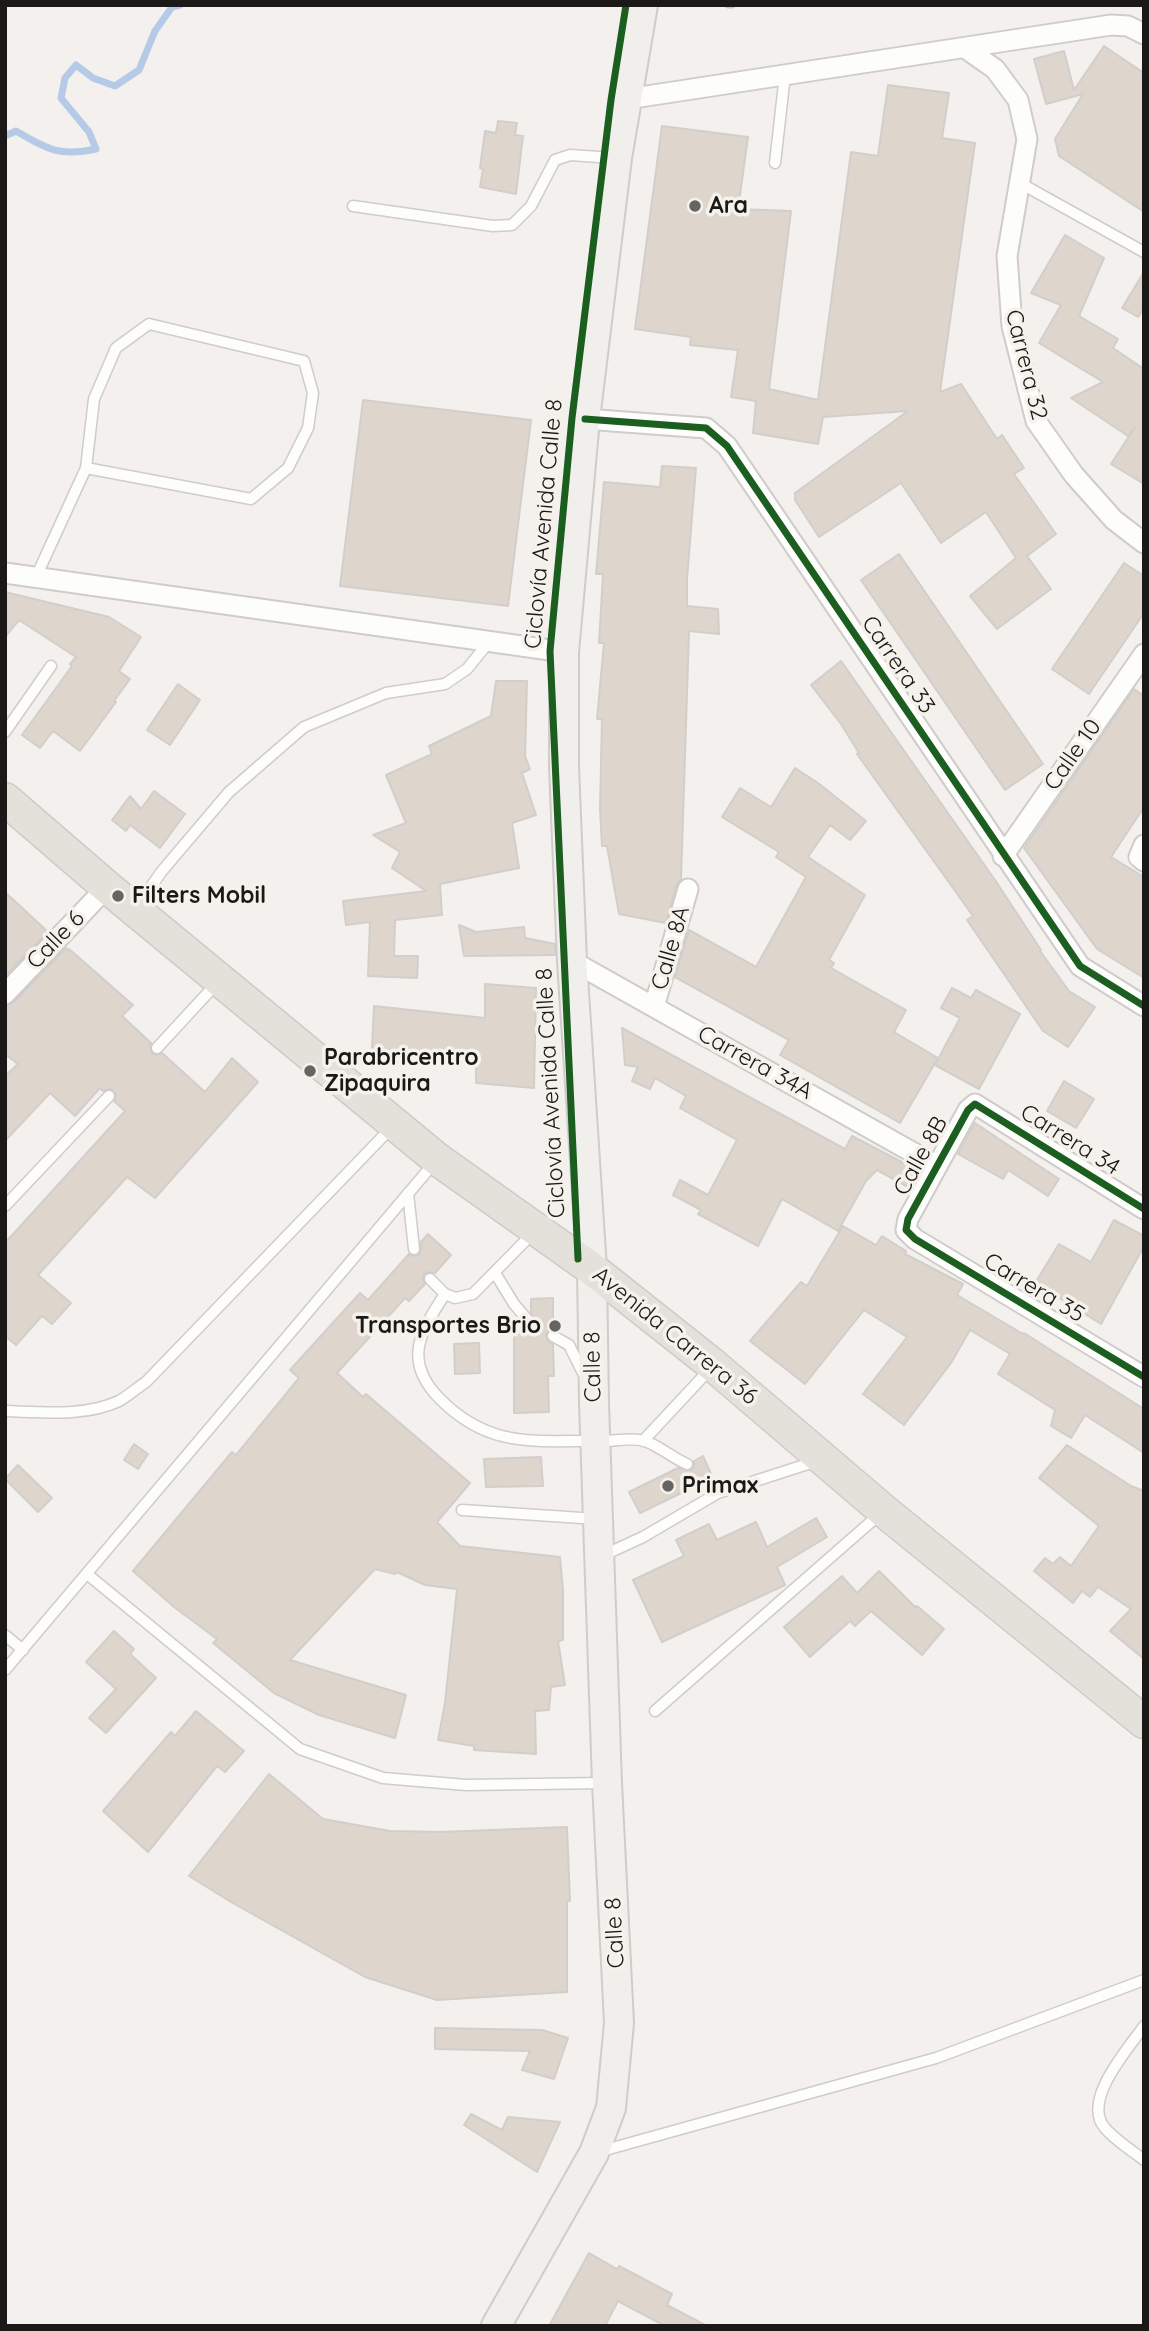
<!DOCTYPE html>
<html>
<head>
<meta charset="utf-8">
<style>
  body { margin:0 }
  #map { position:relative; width:1149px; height:2331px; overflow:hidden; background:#f3f0ed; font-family:Quicksand,sans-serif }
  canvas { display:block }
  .frame { position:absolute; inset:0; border:7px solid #1a1917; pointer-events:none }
</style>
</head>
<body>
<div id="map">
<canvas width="1149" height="2331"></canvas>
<div class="frame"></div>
</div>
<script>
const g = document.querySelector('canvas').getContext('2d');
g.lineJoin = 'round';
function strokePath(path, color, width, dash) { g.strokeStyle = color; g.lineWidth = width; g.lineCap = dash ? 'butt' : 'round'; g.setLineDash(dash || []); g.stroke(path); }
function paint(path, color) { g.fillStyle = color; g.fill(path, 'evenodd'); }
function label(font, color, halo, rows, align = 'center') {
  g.font = font + ' Quicksand,sans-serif'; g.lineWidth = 7; g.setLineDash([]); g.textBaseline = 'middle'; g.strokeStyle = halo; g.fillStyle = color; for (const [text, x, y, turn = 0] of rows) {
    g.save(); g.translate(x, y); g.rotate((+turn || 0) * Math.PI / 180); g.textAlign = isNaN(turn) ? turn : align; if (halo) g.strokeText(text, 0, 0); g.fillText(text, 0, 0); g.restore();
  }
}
strokePath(new Path2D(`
  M 728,5 L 732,5
  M 5,136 L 16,131 C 47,149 59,157 96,149 L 89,132 L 61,98 L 65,78 L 76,65 L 93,78 L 115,86 L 139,70 L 155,31 L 172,7 L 180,5`), '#b4cae6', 7);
const building = new Path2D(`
  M 1104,46 L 1144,73 L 1144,212 L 1059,156 L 1055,139 L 1083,94 L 1046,104 L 1034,59 L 1064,51 L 1074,90 Z
  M 888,85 L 949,93 L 942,138 L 975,143 L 940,392 L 961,384 L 997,439 L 1002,435 L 1024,468 L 1014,474 L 1056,534 L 1027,556 L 1051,589 L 997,629 L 970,596 L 1016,558 L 986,512 L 941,543 L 901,483 L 819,537 L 795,500 L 795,493 L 908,411 L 823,417 L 818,444 L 753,433 L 756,401 L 731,397 L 738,350 L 690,345 L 691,337 L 635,329 L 662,126 L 748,137 L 738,209 L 791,211 L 769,389 L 818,400 L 851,152 L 878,156 Z
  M 498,121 L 517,123 L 515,135 L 523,136 L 516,194 L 480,187 L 483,169 L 480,168 L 485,131 L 496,133 Z
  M 1065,235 L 1104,258 L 1079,316 L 1118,339 L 1113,348 L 1144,369 L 1144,484 L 1111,464 L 1135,427 L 1128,436 L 1071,398 L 1103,382 L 1039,343 L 1061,305 L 1031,293 Z
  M 1144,272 L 1144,308 L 1138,317 L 1122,308 Z
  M 363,400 L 531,420 L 508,606 L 340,586 Z
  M 662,466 L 696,468 L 687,579 L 687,606 L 718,609 L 719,634 L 689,631 L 681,879 L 676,886 L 666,923 L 619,914 L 607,846 L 602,846 L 600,809 L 602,719 L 597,719 L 604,643 L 599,643 L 603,574 L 596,574 L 604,482 L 660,487 Z
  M 899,554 L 1043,764 L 1005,790 L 861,580 Z
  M 1124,563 L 1144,576 L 1144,613 L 1089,694 L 1052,669 Z
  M 5,592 L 109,617 L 141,637 L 119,671 L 130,679 L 114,701 L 116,702 L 80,751 L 53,731 L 40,748 L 22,735 L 72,666 L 70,664 L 76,657 L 19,620 L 5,637 Z
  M 841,661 L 995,880 L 1041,950 L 1040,951 L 1069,991 L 1095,1007 L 1068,1047 L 1043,1031 L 967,920 L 973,916 L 857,754 L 859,753 L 841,724 L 811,685 Z
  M 496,681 L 527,681 L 525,756 L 530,769 L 522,773 L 536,815 L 512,823 L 519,868 L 440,884 L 442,915 L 395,920 L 394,956 L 418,956 L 417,978 L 368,976 L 370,922 L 346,925 L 343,901 L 426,891 L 392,868 L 400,852 L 373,835 L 406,823 L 386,775 L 432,754 L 429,746 L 491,716 Z
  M 178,684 L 200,700 L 170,745 L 147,730 Z
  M 1134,689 L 1144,696 L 1144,807 L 1111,857 L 1144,877 L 1144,978 L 1097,949 L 1024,848 Z
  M 795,768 L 818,783 L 866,821 L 850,840 L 830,825 L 808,857 L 865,895 L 829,960 L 834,963 L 831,968 L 906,1010 L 894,1032 L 938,1058 L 900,1123 L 780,1055 L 789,1040 L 675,977 L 689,930 L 756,967 L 806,877 L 776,857 L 779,852 L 722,817 L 740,788 L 771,807 Z
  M 154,791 L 185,814 L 160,848 L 130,825 L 126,831 L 112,820 L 130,796 L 141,809 Z
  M 5,892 L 48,932 L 5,976 Z
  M 459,925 L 476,932 L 524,927 L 525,938 L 555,944 L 555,955 L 464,956 Z
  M 66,948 L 68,950 L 69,949 L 133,1005 L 122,1016 L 151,1043 L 150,1047 L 152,1053 L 156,1055 L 162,1053 L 205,1092 L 232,1058 L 258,1082 L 155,1198 L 127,1177 L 38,1275 L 71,1303 L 52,1324 L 42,1316 L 16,1345 L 5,1336 L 5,1243 L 125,1111 L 114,1101 L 116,1095 L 111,1089 L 103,1091 L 100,1088 L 75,1116 L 50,1093 L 5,1141 L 5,1076 L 18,1064 L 5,1054 L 5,1006 L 14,1002 Z
  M 485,984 L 536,988 L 534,1088 L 476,1083 L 476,1059 L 372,1048 L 374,1006 L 485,1018 Z
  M 952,988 L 971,998 L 976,990 L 1020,1014 L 979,1089 L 935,1065 L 960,1018 L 941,1008 Z
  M 622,1028 L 845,1149 L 852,1136 L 917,1170 L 908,1187 L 877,1170 L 866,1181 L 838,1231 L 782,1199 L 758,1246 L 698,1214 L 701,1210 L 673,1195 L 680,1180 L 708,1195 L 737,1140 L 680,1108 L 686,1096 L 655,1078 L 650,1089 L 632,1081 L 638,1067 L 625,1065 Z
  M 1064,1081 L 1094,1099 L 1076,1128 L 1047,1111 Z
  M 975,1123 L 1059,1179 L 1048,1196 L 1008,1170 L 1003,1179 L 958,1154 Z
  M 1114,1220 L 1144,1236 L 1144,1246 L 1101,1324 L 1035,1283 L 1059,1244 L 1091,1262 Z
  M 843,1226 L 876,1245 L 882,1236 L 906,1251 L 905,1254 L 963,1284 L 957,1295 L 1023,1334 L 1024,1333 L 1144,1409 L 1144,1453 L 1085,1415 L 1071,1438 L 1051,1426 L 1055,1410 L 998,1374 L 1010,1354 L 970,1330 L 951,1363 L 904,1425 L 863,1394 L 907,1337 L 864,1310 L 805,1384 L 750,1341 L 801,1282 L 807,1286 Z
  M 428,1234 L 451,1255 L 435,1273 L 429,1272 L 424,1274 L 423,1280 L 425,1284 L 409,1301 L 405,1298 L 337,1373 L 363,1397 L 366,1394 L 470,1483 L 437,1522 L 460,1546 L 560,1557 L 563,1590 L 563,1640 L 558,1641 L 565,1685 L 551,1687 L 549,1710 L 535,1711 L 536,1754 L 474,1750 L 474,1746 L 438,1740 L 445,1703 L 457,1589 L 425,1585 L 397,1572 L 395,1574 L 375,1569 L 290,1660 L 406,1695 L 395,1738 L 319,1715 L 274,1693 L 213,1643 L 217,1639 L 174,1607 L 133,1571 L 232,1452 L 236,1455 L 299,1378 L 290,1370 L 360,1293 L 368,1300 L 409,1254 L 414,1256 L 419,1255 L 421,1249 L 421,1242 Z
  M 553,1298 L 553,1329 L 549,1330 L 546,1335 L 547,1340 L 553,1345 L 554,1376 L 548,1376 L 549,1412 L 514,1413 L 514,1325 L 521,1324 L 529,1331 L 535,1330 L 538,1323 L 531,1313 L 531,1299 Z
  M 479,1343 L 480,1373 L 455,1374 L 454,1344 Z
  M 134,1444 L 148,1454 L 138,1469 L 124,1460 Z
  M 1067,1445 L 1131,1486 L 1144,1491 L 1144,1659 L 1110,1631 L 1131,1609 L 1098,1587 L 1090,1597 L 1082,1591 L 1073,1603 L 1034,1571 L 1045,1558 L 1053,1564 L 1060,1557 L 1071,1566 L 1099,1526 L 1039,1478 Z
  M 703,1456 L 712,1476 L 705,1474 L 700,1478 L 700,1484 L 640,1513 L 629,1492 L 678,1468 L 691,1470 L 694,1467 L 694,1461 Z
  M 541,1457 L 543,1486 L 486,1487 L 484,1459 Z
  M 18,1465 L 52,1498 L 38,1512 L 5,1479 Z
  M 816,1518 L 827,1537 L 777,1567 L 785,1585 L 662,1642 L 633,1580 L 684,1556 L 676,1540 L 709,1524 L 717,1540 L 756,1522 L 767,1547 Z
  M 879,1571 L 915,1607 L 917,1606 L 944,1629 L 922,1655 L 871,1611 L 855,1626 L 850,1621 L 810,1657 L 784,1627 L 842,1576 L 857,1593 Z
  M 114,1631 L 134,1649 L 130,1654 L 156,1678 L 106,1733 L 89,1718 L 116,1689 L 86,1662 Z
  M 196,1711 L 244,1751 L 225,1772 L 217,1766 L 148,1852 L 103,1811 L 171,1732 L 175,1736 Z
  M 269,1774 L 323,1819 L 390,1831 L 441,1832 L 567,1827 L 570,1901 L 567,1901 L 567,1992 L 437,2000 L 365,1977 L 231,1902 L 189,1876 Z
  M 435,2028 L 542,2030 L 568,2038 L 554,2079 L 522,2070 L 530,2051 L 435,2049 Z
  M 471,2114 L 502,2130 L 508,2117 L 560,2122 L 537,2172 L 464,2125 Z
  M 589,2253 L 617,2269 L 619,2266 L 672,2294 L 667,2305 L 707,2326 L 665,2326 L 618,2301 L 605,2326 L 549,2326 Z`);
paint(building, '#ded6cc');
strokePath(building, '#d1cecc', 2);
const lane = new Path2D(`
  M 775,163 L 785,75
  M 1020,183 L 1144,252
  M 353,206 L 493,226 L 512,225 L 531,206 L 555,160 L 570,155 L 613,158
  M 36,577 L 86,468 L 94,399 L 116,348 L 149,324 L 304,361 L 313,393 L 308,428 L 288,468 L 251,499 L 86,468
  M 5,732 L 51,666
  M 138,905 L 162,871 L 229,792 L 304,727 L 386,693 L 445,684 L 467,669 L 489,642
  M 157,1048 L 217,983
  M 408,1193 L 414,1249
  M 5,1206 L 109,1096
  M 495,1273 L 514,1304 L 531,1324
  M 430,1279 L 445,1294 L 455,1298 L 473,1294 L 533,1233
  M 445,1294 C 421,1331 402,1360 439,1398 C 490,1450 536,1440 602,1441 C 615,1441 633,1437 645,1441 C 659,1446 673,1458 687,1464
  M 553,1336 L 569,1345 L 583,1373
  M 5,1411 C 42,1412 85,1417 119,1401 C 128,1396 137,1388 146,1382 L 392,1127
  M 643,1441 L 711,1368
  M 707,1481 L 718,1493
  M 462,1510 L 597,1519
  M 604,1555 L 643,1537 L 718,1493 L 817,1461
  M 87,1574 L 300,1749 L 383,1778 L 466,1785 L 603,1783
  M 5,1635 L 23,1650
  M 5,1670 L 434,1163
  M 655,1711 L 881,1513
  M 1144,2026 C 1128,2049 1081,2101 1105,2128 C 1115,2140 1131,2150 1144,2160
  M 598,2152 L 936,2058 L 1144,1980`);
const street = new Path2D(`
  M 965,48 L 995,69 L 1018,100 L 1027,139 L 1007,256 L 1012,326 L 1036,421 L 1074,475 L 1114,520 L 1144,543
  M 627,99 L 1111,25 L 1128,26 L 1144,34
  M 585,419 L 706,428 L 727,446 L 1080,966 L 1144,1006
  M 5,573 L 564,652
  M 1144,845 L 1139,857 L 1144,861
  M 1003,856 L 1144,654
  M 572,961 L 937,1166
  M 5,994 L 107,887
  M 654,1007 L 688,889
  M 1144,1209 L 975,1104 L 968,1110 L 908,1219 L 906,1230 L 915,1239 L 1144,1377`);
const secondary = new Path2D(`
  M 496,2326 L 594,2153 L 611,2108 L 619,2023 L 607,1783 L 594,1403 L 592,1269 L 572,961 L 564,767 L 564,652 L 585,419 L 617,158 L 643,5`);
const primary = new Path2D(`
  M 5,799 L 107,887 L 437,1159 L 592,1269 L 713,1365 L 884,1511 L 1144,1722`);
strokePath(lane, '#cfccca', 13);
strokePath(street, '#cfccca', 23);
strokePath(secondary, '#cfccca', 32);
strokePath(primary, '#cdcbca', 35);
strokePath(lane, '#fdfdfc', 10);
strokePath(street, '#fdfdfc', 19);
strokePath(secondary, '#f0efeb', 28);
strokePath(primary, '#e4e1da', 32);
strokePath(new Path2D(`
  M 585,419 L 706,428 L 727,446 L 1080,966 L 1144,1006
  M 1144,1209 L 975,1104 L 968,1110 L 908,1219 L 906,1230 L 915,1239 L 1144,1377
  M 578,1259 L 550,651 L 572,418 L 611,100 L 626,5`), '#1b5e20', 7);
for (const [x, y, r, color] of [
  [695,206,7,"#666462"],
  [118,896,7,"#666462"],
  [310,1071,7,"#666462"],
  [555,1326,7,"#666462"],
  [668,1486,7,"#666462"]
]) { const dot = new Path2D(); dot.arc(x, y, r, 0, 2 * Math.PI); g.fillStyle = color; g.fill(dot); strokePath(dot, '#f5f1eb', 2.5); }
label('bold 23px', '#1a1917', '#f5f1eb', [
  ["Ara",709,206],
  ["Filters Mobil",132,896],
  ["Parabricentro",324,1058],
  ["Zipaquira",324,1084],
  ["Transportes Brio",541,1326,"right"],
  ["Primax",682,1486]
], 'left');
label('23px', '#1a1917', '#f5f1eb', [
  ["Carrera 32",1026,365,76],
  ["Ciclovía Avenida Calle 8",544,524,-85],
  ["Carrera 33",898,665,56],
  ["Calle 10",1073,755,-55],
  ["Calle 6",56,940,-46],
  ["Calle 8A",671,948,-74],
  ["Carrera 34A",755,1063,29],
  ["Ciclovía Avenida Calle 8",551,1093,-93],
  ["Carrera 34",1070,1140,32],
  ["Calle 8B",921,1156,-61],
  ["Carrera 35",1034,1288,31],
  ["Avenida Carrera 36",675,1336,39],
  ["Calle 8",593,1367,-91],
  ["Calle 8",615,1933,-93]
]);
</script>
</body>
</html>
